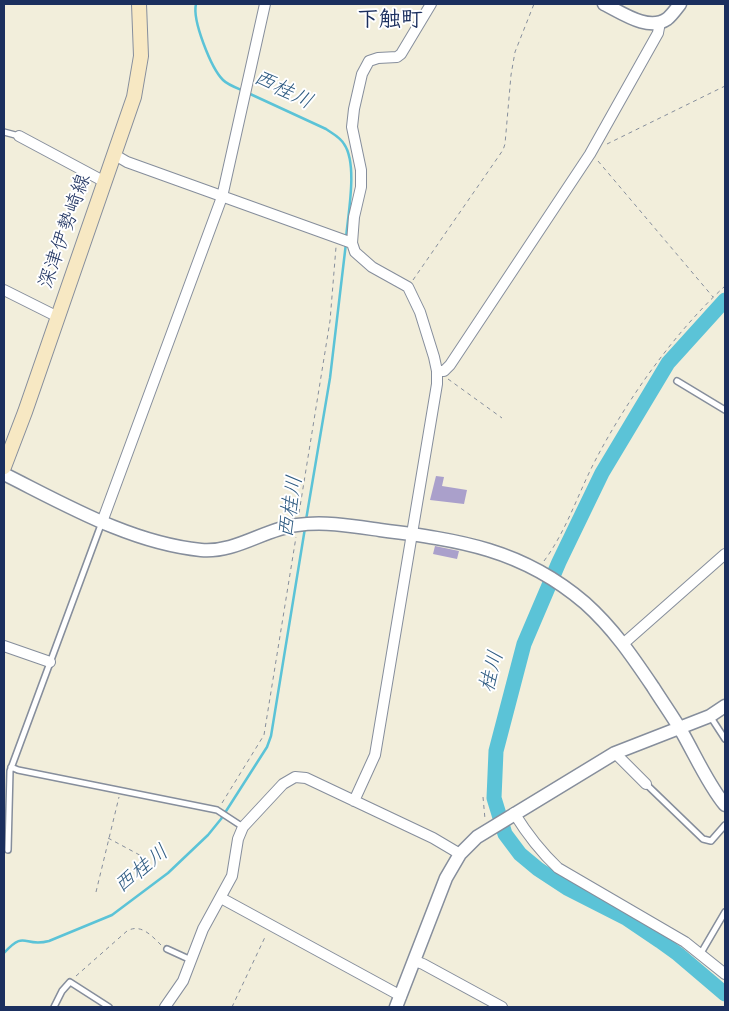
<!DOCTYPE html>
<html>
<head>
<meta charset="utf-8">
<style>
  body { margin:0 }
  #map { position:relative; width:729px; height:1011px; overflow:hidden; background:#f2eedb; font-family:"Indie Flower",sans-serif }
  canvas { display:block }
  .frame { position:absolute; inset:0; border:5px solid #1b2f5e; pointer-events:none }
</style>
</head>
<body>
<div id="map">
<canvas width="729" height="1011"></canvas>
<div class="frame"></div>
</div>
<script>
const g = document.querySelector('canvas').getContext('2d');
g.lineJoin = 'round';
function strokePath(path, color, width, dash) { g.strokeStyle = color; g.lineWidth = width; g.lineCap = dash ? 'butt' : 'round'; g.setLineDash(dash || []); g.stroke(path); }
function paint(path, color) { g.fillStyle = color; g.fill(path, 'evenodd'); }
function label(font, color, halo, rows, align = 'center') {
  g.font = font + ' "Indie Flower","Klee One",sans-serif'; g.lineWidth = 4; g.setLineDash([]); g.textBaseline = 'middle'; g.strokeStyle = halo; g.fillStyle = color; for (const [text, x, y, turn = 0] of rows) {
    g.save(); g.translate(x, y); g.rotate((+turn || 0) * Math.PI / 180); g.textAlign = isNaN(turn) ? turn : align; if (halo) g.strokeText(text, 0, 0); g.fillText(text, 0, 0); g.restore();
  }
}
strokePath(new Path2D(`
  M 196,4 C 192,20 211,68 223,80 C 228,85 237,88 244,91
  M 248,93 L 326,129 C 333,134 340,137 344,144 C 358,164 348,214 346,238
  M 306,520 L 330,378 L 346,243
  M 4,953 C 26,929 23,948 49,941 L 112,915 L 168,873 L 208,835 L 221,819 L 267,747 L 271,736 L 305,528`), '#5bc3d7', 2.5);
strokePath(new Path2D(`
  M 725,300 L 668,363 L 602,473 L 559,562 L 524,644 L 496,751 L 494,798 L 505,834 L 520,854 L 538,869 L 567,888 L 626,918 L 660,941 L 678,954 L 725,994`), '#5bc3d7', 15);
paint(new Path2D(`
  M 436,476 L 444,477 L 442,486 L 467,490 L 464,504 L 430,500 Z
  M 435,546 L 459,551 L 457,559 L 433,554 Z`), '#aaa0cb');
const service = new Path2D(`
  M 4,132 L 19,136
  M 677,381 L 725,410
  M 710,716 L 725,739
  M 11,767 L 18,770 L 217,810 L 243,827
  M 646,784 L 703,839 L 711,841 L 725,825
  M 8,850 L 10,771 L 102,522
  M 167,949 L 191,960
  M 701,953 L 725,912
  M 54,1007 L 62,991 L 70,982 L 109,1007`);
const minor = new Path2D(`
  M 19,136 L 105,182
  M 115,155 L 127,162 L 352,243 L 355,252 L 372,267 L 408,287 L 420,312 L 434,357 L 437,371 L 437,384 L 375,755 L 354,801
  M 352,243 L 354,217 L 361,187 L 361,170 L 352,127 L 354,109 L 362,74 L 369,61 L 378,58 L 397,57 L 401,54 L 431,4
  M 4,290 L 58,317
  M 437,371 L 444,371 L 450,365 L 590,154 L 658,33 L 660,22
  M 102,522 L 222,197 L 265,4
  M 623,644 L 725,554
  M 4,646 L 50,662
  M 615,753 L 646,784
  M 514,813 C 527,834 541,852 558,868 L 685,942 L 725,974
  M 221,898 L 401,996
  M 415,961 L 423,964 L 502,1007
  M 165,1007 L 183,981 L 203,929 L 232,876 L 238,839 L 243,827 L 283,784 L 295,777 L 306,778 L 433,838 L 460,854`);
const tertiary = new Path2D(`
  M 604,4 C 621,12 648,32 667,19 C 672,15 676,9 680,4
  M 4,474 C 66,505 131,543 201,550 C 236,553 264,529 297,525 C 325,521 353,526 380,530 C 459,540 522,549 585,603 C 613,628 632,656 653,687 C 663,703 674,718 683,734 C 696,757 709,786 725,805
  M 396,1007 L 446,878 L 460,854 L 477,837 L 615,753 L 710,716 L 725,706`);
const secondary = new Path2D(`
  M 4,467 L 25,412 L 134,97 L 141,56 L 139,4`);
strokePath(service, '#868e9c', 8);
strokePath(minor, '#868e9c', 12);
strokePath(tertiary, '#868e9c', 15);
strokePath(secondary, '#868e9c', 16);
strokePath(new Path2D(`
  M 607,144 L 725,86
  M 598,161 L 713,297
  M 413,280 L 503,150 L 505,144 L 511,75 L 515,52 L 534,4
  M 448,379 L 502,418
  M 299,513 L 330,321 L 336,247
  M 544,561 C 567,530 578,493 596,459 C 628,398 675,332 725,286
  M 483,797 L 485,819
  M 222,803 L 264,735 L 296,537
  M 108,838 L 147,859
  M 96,892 L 119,797
  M 76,976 L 127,931 C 141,923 152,936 162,946
  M 232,1007 L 266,935`), '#868e9c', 1, [4, 4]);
strokePath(service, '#fff', 5);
strokePath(minor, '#fff', 10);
strokePath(tertiary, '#fff', 12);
strokePath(secondary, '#f7e8c3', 14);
label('20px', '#1b2f5e', '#fff', [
  ["深津伊勢崎線",67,232,-71]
]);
label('italic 21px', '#2e5b82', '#fff', [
  ["西桂川",282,92,26],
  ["西桂川",293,507,-81],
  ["桂川",494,672,-75],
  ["西桂川",143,871,-39]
]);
label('bold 22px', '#1b2f5e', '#fff', [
  ["下触町",390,22]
]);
</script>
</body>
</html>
